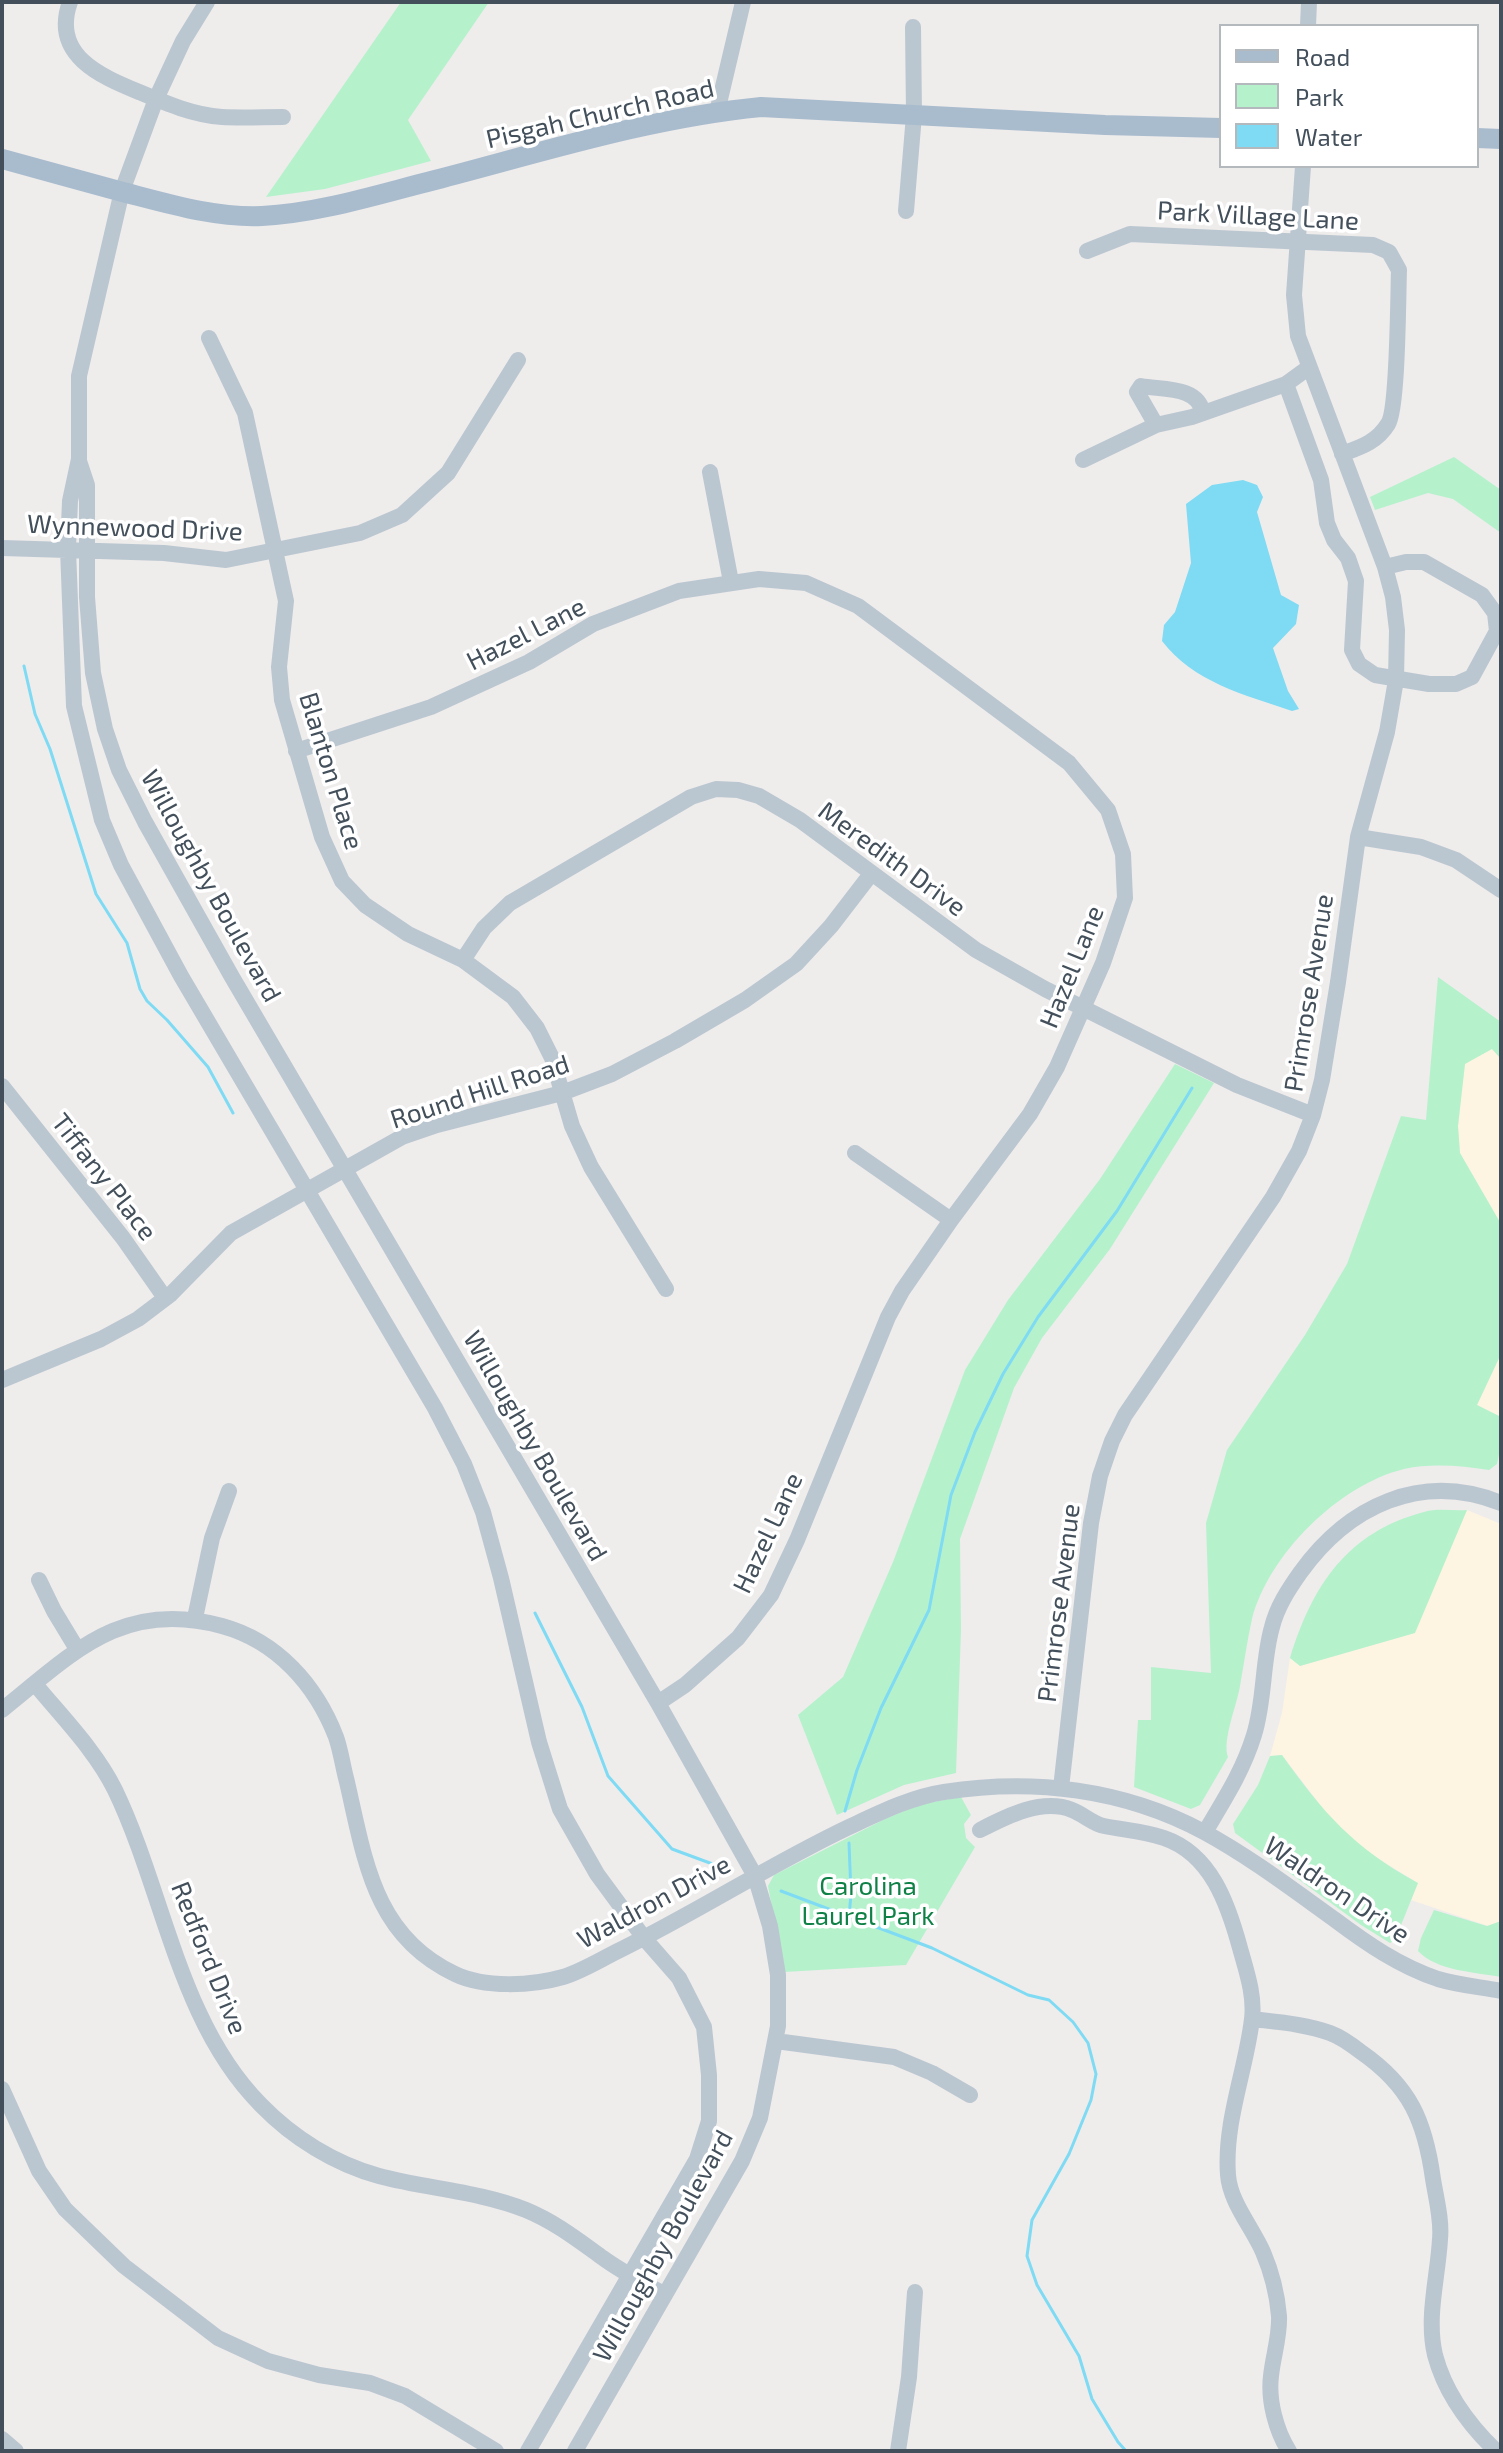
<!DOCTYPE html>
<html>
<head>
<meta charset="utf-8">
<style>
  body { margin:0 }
  #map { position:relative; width:1503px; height:2453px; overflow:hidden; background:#efecec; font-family:"Exo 2",sans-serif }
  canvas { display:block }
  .frame { position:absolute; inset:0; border:4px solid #43505b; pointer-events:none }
  .legend { position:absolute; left:1219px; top:24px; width:260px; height:144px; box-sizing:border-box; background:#fff; border:2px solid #b4b9bd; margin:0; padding:10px 14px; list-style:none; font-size:24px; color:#43505b }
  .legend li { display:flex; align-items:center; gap:16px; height:40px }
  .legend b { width:40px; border:2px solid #b4b9bd }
</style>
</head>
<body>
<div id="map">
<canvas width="1503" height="2453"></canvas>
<div class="frame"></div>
<ul class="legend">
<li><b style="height:10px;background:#a9bcce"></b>Road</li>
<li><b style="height:22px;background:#b5f2cc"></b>Park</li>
<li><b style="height:22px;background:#7edbf3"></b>Water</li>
</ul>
</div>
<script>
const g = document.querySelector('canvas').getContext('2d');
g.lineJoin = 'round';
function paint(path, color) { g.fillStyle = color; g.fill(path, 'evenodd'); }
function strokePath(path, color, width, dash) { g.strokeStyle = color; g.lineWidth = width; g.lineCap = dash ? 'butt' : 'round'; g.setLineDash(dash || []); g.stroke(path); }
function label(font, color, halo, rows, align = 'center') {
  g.font = font + ' "Exo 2",sans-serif'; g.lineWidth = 7; g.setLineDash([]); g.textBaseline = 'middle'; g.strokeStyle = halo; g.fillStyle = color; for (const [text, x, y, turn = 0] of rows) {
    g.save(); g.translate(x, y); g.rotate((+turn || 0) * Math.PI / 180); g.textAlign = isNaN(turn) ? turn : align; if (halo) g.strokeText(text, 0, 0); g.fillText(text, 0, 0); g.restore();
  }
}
paint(new Path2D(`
  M 1492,1049 L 1501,1059 L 1501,1224 L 1460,1153 L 1458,1126 L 1465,1063 Z
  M 1501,1354 L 1501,1417 L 1477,1405 Z
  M 1467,1510 L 1501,1524 L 1501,1921 L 1488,1926 L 1411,1900 L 1418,1883 L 1367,1852 L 1337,1827 L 1282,1755 L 1270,1756 L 1282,1713 L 1290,1658 L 1300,1666 L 1414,1633 Z`), '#fdf5e2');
paint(new Path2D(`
  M 401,2 L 489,2 L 408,120 L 431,161 L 325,189 L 266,197 Z
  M 1454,457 L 1501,490 L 1501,533 L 1453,499 L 1428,493 L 1375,510 L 1370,497 Z
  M 1438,977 L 1501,1022 L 1501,1059 L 1492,1049 L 1465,1064 L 1458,1126 L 1460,1153 L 1501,1224 L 1501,1354 L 1477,1405 L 1501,1417 L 1501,1445 L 1497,1464 L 1489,1470 C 1461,1466 1433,1463 1404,1469 C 1339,1485 1269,1554 1252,1619 C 1247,1641 1244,1664 1240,1686 C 1237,1705 1222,1740 1228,1757 L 1200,1805 L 1191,1809 L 1134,1787 L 1138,1720 L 1151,1720 L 1151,1667 L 1211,1673 L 1206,1523 L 1227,1450 L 1305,1335 L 1347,1264 L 1401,1116 L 1426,1120 Z
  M 1175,1064 L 1214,1083 L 1110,1249 L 1042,1338 L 1014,1388 L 960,1539 L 961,1630 L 956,1773 L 904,1785 L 837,1815 L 798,1715 L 843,1677 L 893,1562 L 965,1370 L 1008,1300 L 1100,1179 Z
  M 1467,1510 L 1415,1633 L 1300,1666 L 1290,1658 C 1312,1586 1347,1532 1424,1512 C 1437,1508 1453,1511 1467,1510 Z
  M 1282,1755 C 1325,1815 1353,1847 1418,1883 L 1395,1940 L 1390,1943 L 1361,1925 L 1235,1833 L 1233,1824 L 1258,1785 L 1270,1756 Z
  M 961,1797 L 971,1815 L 964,1824 L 966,1838 L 975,1847 L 906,1965 L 784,1972 L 768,1886 L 774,1875 L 885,1819 L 921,1804 Z
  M 1434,1910 L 1487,1926 L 1501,1921 L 1501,1977 C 1474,1972 1437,1971 1418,1951 L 1421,1938 Z`), '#b5f2cc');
paint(new Path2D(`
  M 1243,480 L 1257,485 L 1263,497 L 1257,512 L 1281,595 L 1299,605 L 1296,624 L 1273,648 L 1288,691 L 1299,709 L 1292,711 C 1245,695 1193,682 1162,641 L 1164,625 L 1175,612 L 1191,563 L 1186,504 L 1212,485 Z`), '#7edbf3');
strokePath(new Path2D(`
  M 24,666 L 35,714 L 50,749 L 96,894 L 127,943 L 140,989 L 147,1001 L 167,1020 L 208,1067 L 233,1113
  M 535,1613 L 582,1707 L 608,1776 L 672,1849 L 718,1866
  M 845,1811 L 857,1770 L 881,1708 L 929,1610 L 951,1495 L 975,1432 L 1003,1374 L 1038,1317 L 1117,1211 L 1192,1088
  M 781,1891 L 932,1948 L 1028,1995 L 1049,2000 L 1073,2022 L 1088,2043 L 1096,2074 L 1091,2100 L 1069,2154 L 1032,2220 L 1027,2256 L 1037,2285 L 1079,2356 L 1092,2399 L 1118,2442 L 1126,2451
  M 849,1917 L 851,1894 L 849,1843`), '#7edbf3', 3);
strokePath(new Path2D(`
  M 70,2 C 51,55 100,76 139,92 C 165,103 193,115 222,117 C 242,118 263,117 283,117
  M 207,2 L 183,41 L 156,99 L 122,191 L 79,376 L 79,459 L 70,501 L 68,549 L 74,706 L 102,820 L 121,865 L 181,976 L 435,1408 L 464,1464 L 483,1512 L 501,1578 L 539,1742 L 560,1809 L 597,1874 L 644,1938 L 679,1978 L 704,2027 L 709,2075 L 709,2121 L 697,2159 L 528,2451
  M 1308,26 L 1309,2
  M 717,112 L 743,2
  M 906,211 L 914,115 L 913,27
  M 1087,251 L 1130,234 L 1373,245 L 1389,252 L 1399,270 C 1398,296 1398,409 1388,424 C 1377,442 1361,447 1342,454
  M 209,338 L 245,413 L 286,601 L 279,667 L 282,700 L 322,837 L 342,881 L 365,905 L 408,934 L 463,960 L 513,997 L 537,1028 L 552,1058 L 572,1126 L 591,1167 L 666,1289
  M 1286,384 L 1321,480 L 1327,523 L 1334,540 L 1348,558 L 1356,581 L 1352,650 L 1359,664 L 1375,675 L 1429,684 L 1456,684 L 1472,677 L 1497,631 L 1495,613 L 1482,595 L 1424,562 L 1406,562 L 1385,567
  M 1156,425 L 1137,392 L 1141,386 C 1163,390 1198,386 1203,413
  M 1083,460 L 1156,425 L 1192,417 L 1286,384 L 1308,368
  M 79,461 L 87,485 L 87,597 L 93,673 L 105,729 L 119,770 L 145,822 L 232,977 L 658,1703 L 755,1876 L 770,1926 L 778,1975 L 778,2026 L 760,2118 L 742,2161 L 575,2451
  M 710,472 L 731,582
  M 2,548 L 164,553 L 226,560 L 360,533 L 402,515 L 448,473 L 518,360
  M 296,751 L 431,707 L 529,662 L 593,624 L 679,591 L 759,579 L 806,583 L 858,606 L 1069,763 L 1108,810 L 1123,854 L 1125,898 L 1103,963 L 1057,1067 L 1030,1114 L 951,1220 L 902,1291 L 888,1317 L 797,1540 L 771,1595 L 738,1638 L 685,1685 L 658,1703
  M 1358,837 L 1421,847 L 1456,860 L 1501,890
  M 463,960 L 484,928 L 510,903 L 691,797 L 716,789 L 738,790 L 759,796 L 800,820 L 976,950 L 1045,989 L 1237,1085 L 1313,1115
  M 2,1086 L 123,1238 L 165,1298
  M 855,1153 L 951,1220
  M 2,1380 L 101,1339 L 138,1319 L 171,1294 L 231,1233 L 402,1137 L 437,1125 L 562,1093 L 612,1074 L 675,1041 L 745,1000 L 796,964 L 831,926 L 871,874
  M 39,1580 L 54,1611 L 77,1649
  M 195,1618 L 212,1538 L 229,1491
  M 35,1684 C 62,1717 96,1751 115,1790 C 164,1892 179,2023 261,2105 C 293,2138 335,2164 379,2176 C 428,2189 478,2191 526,2210 C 555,2222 578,2240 603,2258 C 622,2272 644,2283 665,2295
  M 2,1710 C 73,1653 122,1599 222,1626 C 277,1641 316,1685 336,1737 C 341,1751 343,1768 347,1782 C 365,1860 374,1936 455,1974 C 484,1988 532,1986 563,1977 C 583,1971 603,1958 622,1949 C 699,1911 771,1864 849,1827 C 879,1813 911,1797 944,1792 C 1033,1778 1124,1789 1204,1832 C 1250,1857 1292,1889 1334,1919 C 1366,1943 1399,1966 1438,1979 C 1458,1985 1480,1987 1501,1991
  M 1061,1788 L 1091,1523 L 1100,1476 L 1112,1441 L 1125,1415 L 1273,1197 L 1299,1151 L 1313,1115 L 1322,1080 L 1338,982 L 1358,837 L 1387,732 L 1396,680 L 1397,630 L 1393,597 L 1385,567 L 1298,336 L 1294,295 L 1303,166
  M 980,1830 C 1007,1816 1042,1798 1072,1810 C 1083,1814 1093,1824 1104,1826 C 1124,1830 1144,1831 1164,1838 C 1211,1854 1228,1904 1240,1948 C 1246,1970 1255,1995 1252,2019 C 1246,2070 1224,2122 1228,2175 C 1230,2202 1252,2227 1263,2252 C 1272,2273 1277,2292 1279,2316 C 1280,2336 1273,2356 1271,2376 C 1268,2400 1276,2431 1289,2451
  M 1205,1832 C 1224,1800 1243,1771 1254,1735 C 1265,1700 1262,1662 1272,1627 C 1277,1607 1288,1590 1300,1573 C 1348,1506 1421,1471 1501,1503
  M 1252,2019 C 1277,2022 1306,2024 1330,2033 C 1341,2037 1352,2045 1361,2052 C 1410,2086 1425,2121 1433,2179 C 1436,2198 1442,2220 1440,2239 C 1438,2277 1426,2317 1435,2355 C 1445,2393 1468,2424 1496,2451
  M 776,2041 L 894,2057 L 932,2073 L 970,2095
  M 2,2089 L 39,2171 L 65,2209 L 124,2266 L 218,2338 L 268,2361 L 319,2375 L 370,2383 L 405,2396 L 496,2451
  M 2,2439 L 16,2451
  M 898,2451 L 909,2377 L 915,2292`), '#bbc7d0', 16);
strokePath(new Path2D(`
  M 1477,138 L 1501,139
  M 2,159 C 41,170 80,180 119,191 C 166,203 214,218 262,216 C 320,213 379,194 435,180 C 543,152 649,118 761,107 L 1105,125 L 1221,128`), '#a9bcce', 20);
label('26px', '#43505b', '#fff', [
  ["Pisgah Church Road",600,114,-13],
  ["Park Village Lane",1258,216,3],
  ["Wynnewood Drive",135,528,2],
  ["Hazel Lane",526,634,-27],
  ["Blanton Place",331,771,73],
  ["Meredith Drive",892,859,36],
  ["Willoughby Boulevard",211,886,61],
  ["Hazel Lane",1072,967,-68],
  ["Primrose Avenue",1309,993,-81],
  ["Round Hill Road",480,1092,-18],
  ["Tiffany Place",104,1177,52],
  ["Willoughby Boulevard",535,1446,60],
  ["Hazel Lane",768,1533,-65],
  ["Primrose Avenue",1059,1603,-83],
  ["Waldron Drive",1337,1890,34],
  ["Waldron Drive",654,1902,-28],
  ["Redford Drive",209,1958,68],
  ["Willoughby Boulevard",663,2246,-61]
]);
label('26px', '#0f8147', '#fff', [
  ["Carolina",868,1886],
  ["Laurel Park",868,1916]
]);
</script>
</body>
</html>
